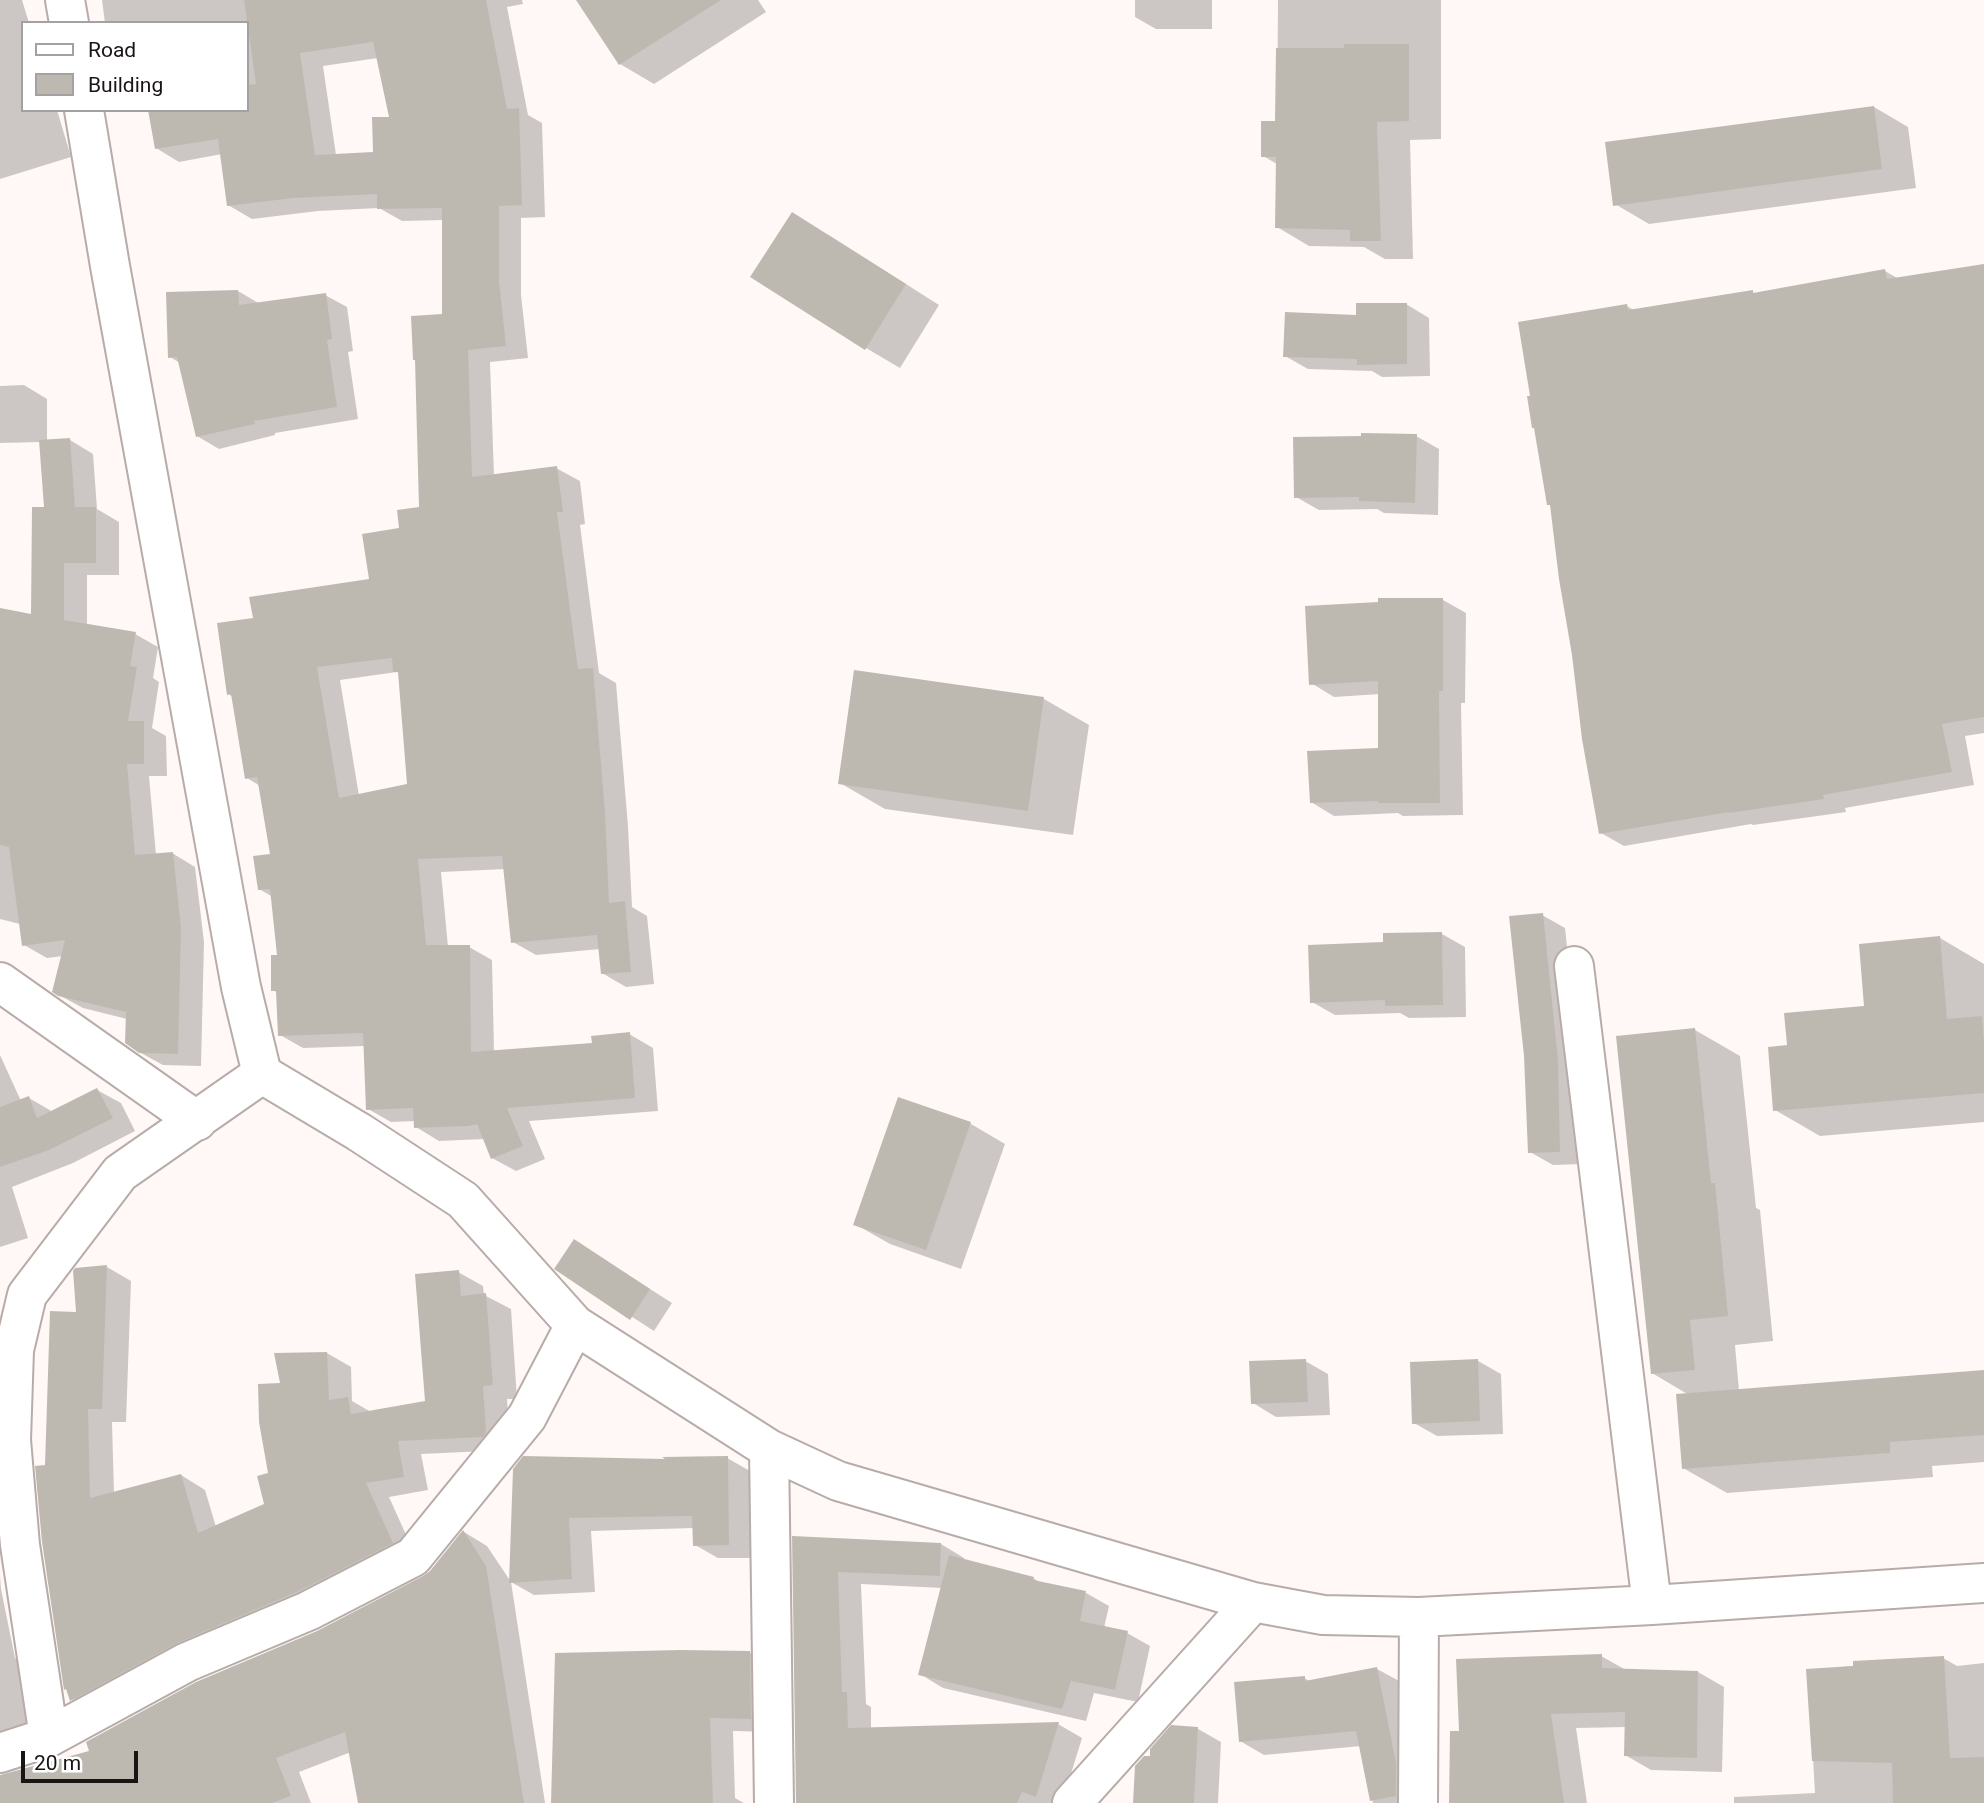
<!DOCTYPE html>
<html>
<head>
<meta charset="utf-8">
<style>
  body { margin:0 }
  #map { position:relative; width:1984px; height:1803px; overflow:hidden; background:#fff8f6; font-family:Roboto,sans-serif }
  canvas { display:block }
  .legend { position:absolute; left:21px; top:21px; width:228px; height:91px; box-sizing:border-box; background:#fff; border:2px solid #a3a1a1; margin:0; padding:9px 12px; list-style:none; font-size:21px; color:#191514 }
  .legend li { display:flex; align-items:center; gap:14px; height:35px }
  .legend b { width:35px; border:2px solid #a3a1a1 }
  .scale { position:absolute; left:21px; top:1751px; width:117px; height:32px; box-sizing:border-box; border:4px solid #191514; border-top:0; padding-left:9px; font-size:21px; line-height:24px; white-space:nowrap; color:#191514; -webkit-text-stroke:5px #fff; paint-order:stroke }
</style>
</head>
<body>
<div id="map">
<canvas width="1984" height="1803"></canvas>
<ul class="legend">
<li><b style="height:9px;background:#fff"></b>Road</li>
<li><b style="height:19px;background:#beb9b0"></b>Building</li>
</ul>
<div class="scale">20 m</div>
</div>
<script>
const g = document.querySelector('canvas').getContext('2d');
g.lineJoin = 'round';
function paint(path, color) { g.fillStyle = color; g.fill(path, 'evenodd'); }
function strokePath(path, color, width, dash) { g.strokeStyle = color; g.lineWidth = width; g.lineCap = dash ? 'butt' : 'round'; g.setLineDash(dash || []); g.stroke(path); }
paint(new Path2D(`
  M 0,0 L 22,0 L 29,23 L 23,23 L 23,110 L 57,110 L 71,157 L 0,179 Z
  M 102,0 L 522,0 L 523,4 L 507,7 L 528,115 L 542,123 L 545,217 L 521,218 L 521,295 L 528,358 L 490,362 L 494,476 L 556,468 L 580,481 L 585,524 L 580,525 L 599,673 L 616,683 L 628,826 L 632,907 L 647,916 L 654,984 L 626,987 L 602,973 L 600,949 L 536,955 L 513,942 L 505,869 L 441,872 L 448,947 L 469,947 L 492,960 L 494,1052 L 594,1045 L 629,1034 L 653,1048 L 658,1111 L 529,1121 L 545,1159 L 516,1171 L 492,1158 L 485,1139 L 439,1141 L 416,1127 L 416,1121 L 391,1122 L 368,1109 L 365,1046 L 303,1048 L 280,1035 L 278,993 L 273,990 L 279,957 L 273,897 L 259,889 L 272,856 L 260,786 L 247,778 L 233,697 L 228,694 L 255,619 L 371,580 L 401,530 L 421,509 L 444,316 L 444,220 L 402,221 L 379,208 L 318,211 L 252,219 L 228,205 L 222,154 L 179,162 L 156,148 L 247,110 L 247,23 L 105,23 ZM 378,58 L 391,119 L 375,154 L 336,155 L 323,66 ZM 397,672 L 400,674 L 409,786 L 359,796 L 340,680 Z
  M 585,0 L 758,0 L 766,12 L 654,84 L 620,64 Z
  M 1135,0 L 1212,0 L 1212,29 L 1156,29 L 1135,17 Z
  M 1278,0 L 1441,0 L 1441,139 L 1410,140 L 1413,259 L 1385,259 L 1364,247 L 1309,246 L 1277,227 L 1277,164 L 1263,156 L 1277,122 Z
  M 1874,107 L 1908,127 L 1916,188 L 1649,224 L 1615,204 Z
  M 827,234 L 939,305 L 900,368 L 866,348 Z
  M 1984,266 L 1984,733 L 1965,736 L 1974,785 L 1845,808 L 1846,812 L 1753,825 L 1751,824 L 1624,846 L 1601,833 L 1627,306 L 1635,311 L 1752,292 L 1756,294 L 1885,271 L 1899,279 Z
  M 238,291 L 260,304 L 325,295 L 347,307 L 353,351 L 348,352 L 358,419 L 275,433 L 275,435 L 219,449 L 197,436 L 180,363 L 170,357 Z
  M 1406,304 L 1429,318 L 1430,376 L 1382,377 L 1372,371 L 1308,369 L 1285,356 L 1358,317 Z
  M 24,385 L 47,399 L 47,442 L 70,440 L 93,454 L 97,509 L 119,522 L 119,575 L 87,575 L 87,625 L 135,634 L 158,647 L 153,678 L 159,682 L 152,728 L 166,736 L 167,776 L 149,776 L 156,855 L 172,853 L 195,867 L 204,942 L 201,1066 L 163,1065 L 139,1052 L 127,1019 L 83,1008 L 59,995 L 63,956 L 47,958 L 24,945 L 20,924 L 0,919 L 0,610 L 33,616 L 46,509 L 41,442 L 0,443 L 0,386 Z
  M 1416,436 L 1439,449 L 1438,515 L 1384,513 L 1377,509 L 1319,510 L 1296,497 Z
  M 1443,600 L 1466,613 L 1465,703 L 1461,703 L 1463,815 L 1403,816 L 1398,813 L 1334,816 L 1311,802 L 1380,750 L 1380,694 L 1334,697 L 1311,683 Z
  M 1044,699 L 1089,725 L 1073,835 L 885,809 L 840,783 Z
  M 1542,915 L 1565,928 L 1581,1074 L 1583,1164 L 1553,1165 L 1530,1152 Z
  M 1442,934 L 1465,947 L 1466,1017 L 1409,1018 L 1400,1013 L 1335,1015 L 1312,1002 L 1385,944 Z
  M 1940,938 L 1984,964 L 1984,1122 L 1820,1136 L 1775,1110 L 1789,1046 L 1866,1007 Z
  M 1695,1030 L 1740,1056 L 1756,1208 L 1760,1210 L 1773,1341 L 1735,1345 L 1739,1391 L 1984,1371 L 1984,1462 L 1932,1466 L 1933,1477 L 1727,1493 L 1683,1468 L 1689,1395 L 1652,1373 Z
  M 0,1055 L 21,1101 L 29,1098 L 53,1112 L 97,1090 L 121,1103 L 135,1131 L 73,1163 L 12,1187 L 28,1238 L 0,1247 Z
  M 899,1099 L 971,1124 L 1005,1144 L 961,1269 L 890,1244 L 855,1224 Z
  M 575,1241 L 672,1303 L 654,1331 L 556,1268 Z
  M 107,1267 L 131,1281 L 126,1422 L 112,1422 L 114,1494 L 181,1475 L 205,1490 L 216,1527 L 266,1505 L 282,1385 L 327,1353 L 351,1367 L 352,1401 L 371,1412 L 426,1402 L 458,1272 L 483,1286 L 484,1295 L 511,1309 L 517,1399 L 507,1399 L 510,1447 L 508,1450 L 421,1454 L 428,1490 L 389,1497 L 416,1557 L 96,1713 L 72,1699 L 68,1690 L 66,1689 L 47,1467 L 78,1313 Z
  M 1305,1361 L 1328,1374 L 1330,1415 L 1276,1417 L 1253,1403 Z
  M 1478,1361 L 1501,1374 L 1503,1434 L 1437,1436 L 1414,1423 Z
  M 727,1458 L 750,1471 L 752,1558 L 718,1558 L 695,1545 L 694,1528 L 591,1531 L 595,1592 L 534,1595 L 511,1582 L 514,1470 Z
  M 464,1532 L 487,1546 L 511,1582 L 545,1803 L 359,1803 L 351,1752 L 299,1772 L 311,1803 L 4,1803 L 0,1785 L 0,1776 L 92,1752 L 431,1572 Z
  M 794,1538 L 941,1544 L 964,1558 L 964,1560 L 1033,1578 L 1043,1584 L 1086,1593 L 1109,1606 L 1104,1628 L 1127,1633 L 1150,1646 L 1138,1702 L 1094,1693 L 1086,1721 L 943,1688 L 920,1674 L 942,1588 L 861,1584 L 866,1704 L 871,1707 L 871,1729 L 1058,1724 L 1082,1738 L 1062,1803 L 798,1803 Z
  M 0,1576 L 1,1589 L 15,1658 L 24,1663 L 37,1739 L 0,1746 Z
  M 749,1652 L 773,1666 L 774,1732 L 733,1731 L 735,1798 L 744,1803 L 553,1803 Z
  M 1601,1656 L 1626,1670 L 1698,1672 L 1724,1687 L 1722,1772 L 1651,1770 L 1625,1755 L 1626,1727 L 1576,1728 L 1587,1803 L 1450,1803 L 1461,1733 Z
  M 1943,1658 L 1957,1666 L 1984,1663 L 1984,1803 L 1734,1803 L 1734,1797 L 1815,1793 L 1808,1670 Z
  M 1377,1669 L 1401,1682 L 1420,1803 L 1373,1803 L 1361,1746 L 1264,1755 L 1240,1741 L 1304,1678 L 1311,1682 Z
  M 1198,1729 L 1221,1742 L 1218,1803 L 1134,1803 L 1151,1758 Z`), '#0003');
paint(new Path2D(`
  M 244,0 L 486,0 L 507,109 L 519,108 L 522,205 L 499,206 L 499,281 L 506,346 L 468,350 L 472,477 L 557,466 L 563,512 L 557,512 L 578,669 L 593,668 L 605,812 L 609,903 L 625,901 L 631,972 L 601,974 L 597,935 L 511,943 L 502,856 L 418,859 L 426,945 L 470,945 L 471,1052 L 592,1043 L 591,1036 L 630,1032 L 635,1098 L 507,1108 L 523,1146 L 491,1159 L 477,1124 L 469,1126 L 414,1128 L 413,1108 L 366,1110 L 363,1033 L 278,1036 L 276,991 L 271,991 L 271,955 L 277,955 L 270,889 L 258,890 L 253,856 L 270,854 L 257,777 L 245,779 L 231,694 L 227,695 L 217,623 L 253,618 L 249,597 L 369,579 L 362,534 L 399,528 L 397,510 L 419,507 L 415,360 L 413,360 L 411,316 L 442,314 L 442,208 L 377,209 L 377,194 L 293,198 L 227,206 L 218,139 L 155,149 L 148,110 L 247,110 L 247,85 L 256,84 ZM 373,42 L 389,117 L 372,117 L 373,152 L 315,155 L 300,53 ZM 392,658 L 393,672 L 398,672 L 407,784 L 339,798 L 317,667 Z
  M 576,0 L 721,0 L 619,65 Z
  M 1344,44 L 1409,44 L 1409,121 L 1377,122 L 1381,241 L 1350,241 L 1350,230 L 1275,228 L 1276,157 L 1261,157 L 1261,121 L 1275,121 L 1276,48 L 1344,48 Z
  M 1874,106 L 1882,169 L 1613,206 L 1605,142 Z
  M 792,212 L 906,284 L 865,350 L 750,277 Z
  M 1984,264 L 1984,717 L 1942,724 L 1952,772 L 1823,795 L 1824,799 L 1729,813 L 1729,812 L 1599,834 L 1582,739 L 1572,655 L 1559,579 L 1550,505 L 1547,505 L 1534,428 L 1532,428 L 1527,396 L 1530,396 L 1518,322 L 1627,304 L 1628,310 L 1753,290 L 1753,293 L 1885,269 L 1887,279 Z
  M 238,290 L 239,305 L 326,293 L 332,339 L 327,340 L 337,407 L 254,421 L 255,424 L 196,437 L 177,357 L 168,358 L 166,292 Z
  M 1356,303 L 1407,303 L 1407,364 L 1357,365 L 1357,359 L 1283,357 L 1285,312 L 1356,315 Z
  M 1361,433 L 1417,434 L 1415,503 L 1359,501 L 1359,497 L 1294,498 L 1293,437 L 1361,436 Z
  M 70,438 L 75,507 L 96,507 L 96,563 L 64,563 L 64,620 L 136,632 L 130,666 L 137,667 L 128,721 L 144,721 L 144,764 L 127,764 L 135,855 L 173,852 L 181,928 L 178,1054 L 139,1053 L 125,1043 L 126,1012 L 58,996 L 52,992 L 65,940 L 22,946 L 9,847 L 0,845 L 0,608 L 31,614 L 32,507 L 44,507 L 39,440 Z
  M 1378,598 L 1443,598 L 1443,691 L 1439,691 L 1440,803 L 1378,803 L 1378,801 L 1310,803 L 1307,751 L 1378,748 L 1378,681 L 1309,685 L 1305,606 L 1378,602 Z
  M 854,670 L 1044,697 L 1028,811 L 838,784 Z
  M 1543,913 L 1558,1060 L 1560,1152 L 1528,1153 L 1524,1056 L 1509,916 Z
  M 1442,932 L 1443,1005 L 1385,1006 L 1385,1000 L 1310,1003 L 1308,945 L 1383,942 L 1383,933 Z
  M 1940,936 L 1947,1019 L 1982,1016 L 1984,1041 L 1984,1093 L 1773,1111 L 1768,1047 L 1787,1045 L 1784,1013 L 1864,1006 L 1859,944 Z
  M 1695,1028 L 1711,1183 L 1715,1183 L 1728,1316 L 1690,1320 L 1695,1370 L 1651,1374 L 1616,1036 Z
  M 97,1088 L 113,1118 L 49,1150 L 0,1167 L 0,1107 L 29,1096 L 37,1118 Z
  M 898,1097 L 971,1122 L 926,1250 L 853,1225 Z
  M 574,1239 L 650,1289 L 630,1320 L 554,1269 Z
  M 107,1265 L 102,1409 L 88,1409 L 90,1498 L 181,1474 L 198,1533 L 264,1504 L 257,1476 L 268,1473 L 259,1422 L 258,1384 L 280,1383 L 274,1353 L 327,1352 L 329,1400 L 348,1397 L 351,1414 L 425,1401 L 415,1274 L 459,1270 L 461,1296 L 486,1293 L 493,1385 L 483,1386 L 486,1433 L 483,1437 L 398,1441 L 404,1477 L 366,1483 L 393,1543 L 299,1591 L 177,1643 L 70,1701 L 66,1689 L 64,1690 L 42,1542 L 35,1466 L 45,1465 L 50,1311 L 76,1312 L 73,1271 L 75,1268 Z
  M 1306,1359 L 1308,1402 L 1251,1404 L 1249,1361 Z
  M 1478,1359 L 1480,1421 L 1412,1424 L 1410,1362 Z
  M 1984,1370 L 1984,1435 L 1890,1442 L 1890,1453 L 1682,1469 L 1676,1394 Z
  M 523,1456 L 665,1459 L 662,1457 L 728,1456 L 729,1545 L 693,1546 L 692,1516 L 569,1518 L 572,1579 L 509,1583 L 513,1469 Z
  M 463,1530 L 486,1566 L 524,1803 L 358,1803 L 345,1732 L 276,1758 L 291,1796 L 272,1803 L 0,1803 L 0,1775 L 89,1751 L 86,1742 L 196,1682 L 317,1631 L 423,1576 L 430,1571 Z
  M 792,1536 L 941,1543 L 940,1576 L 838,1572 L 842,1692 L 847,1692 L 848,1728 L 1059,1722 L 1036,1797 L 1022,1792 L 1017,1803 L 796,1803 Z
  M 949,1555 L 1034,1577 L 1033,1580 L 1086,1591 L 1080,1621 L 1128,1631 L 1115,1690 L 1071,1681 L 1062,1709 L 918,1675 Z
  M 680,1650 L 750,1651 L 751,1719 L 710,1718 L 713,1803 L 551,1803 L 555,1653 Z
  M 1602,1654 L 1602,1668 L 1698,1671 L 1697,1758 L 1624,1756 L 1625,1712 L 1551,1714 L 1564,1803 L 1449,1803 L 1450,1731 L 1459,1731 L 1456,1659 Z
  M 1944,1656 L 1950,1758 L 1984,1757 L 1984,1803 L 1893,1803 L 1892,1763 L 1812,1761 L 1806,1669 L 1853,1666 L 1853,1661 Z
  M 1377,1667 L 1396,1763 L 1396,1796 L 1370,1801 L 1356,1731 L 1239,1742 L 1234,1682 L 1305,1676 L 1305,1681 Z
  M 1171,1725 L 1198,1727 L 1194,1803 L 1133,1803 L 1135,1766 L 1144,1756 L 1150,1756 L 1150,1749 Z`), '#beb9b0');
const minor = new Path2D(`
  M 65,0 L 69,23
  M 84,110 L 110,266 L 241,987 L 262,1074 L 359,1132 L 463,1200 L 575,1325 L 769,1449 L 838,1481 L 1253,1602 L 1323,1615 L 1419,1617 L 1652,1605 L 1984,1583
  M 1574,966 L 1652,1605
  M 0,982 L 197,1121
  M 769,1449 L 774,1803
  M 49,1737 L 20,1545 L 11,1440 L 14,1350 L 27,1295 L 120,1173 L 262,1074
  M 0,1753 L 49,1737 L 187,1662 L 308,1611 L 413,1557 L 527,1417 L 575,1325
  M 1072,1803 L 1253,1602
  M 1418,1803 L 1419,1617`);
strokePath(minor, '#b7aca8', 42);
strokePath(minor, '#fff', 38);
</script>
</body>
</html>
